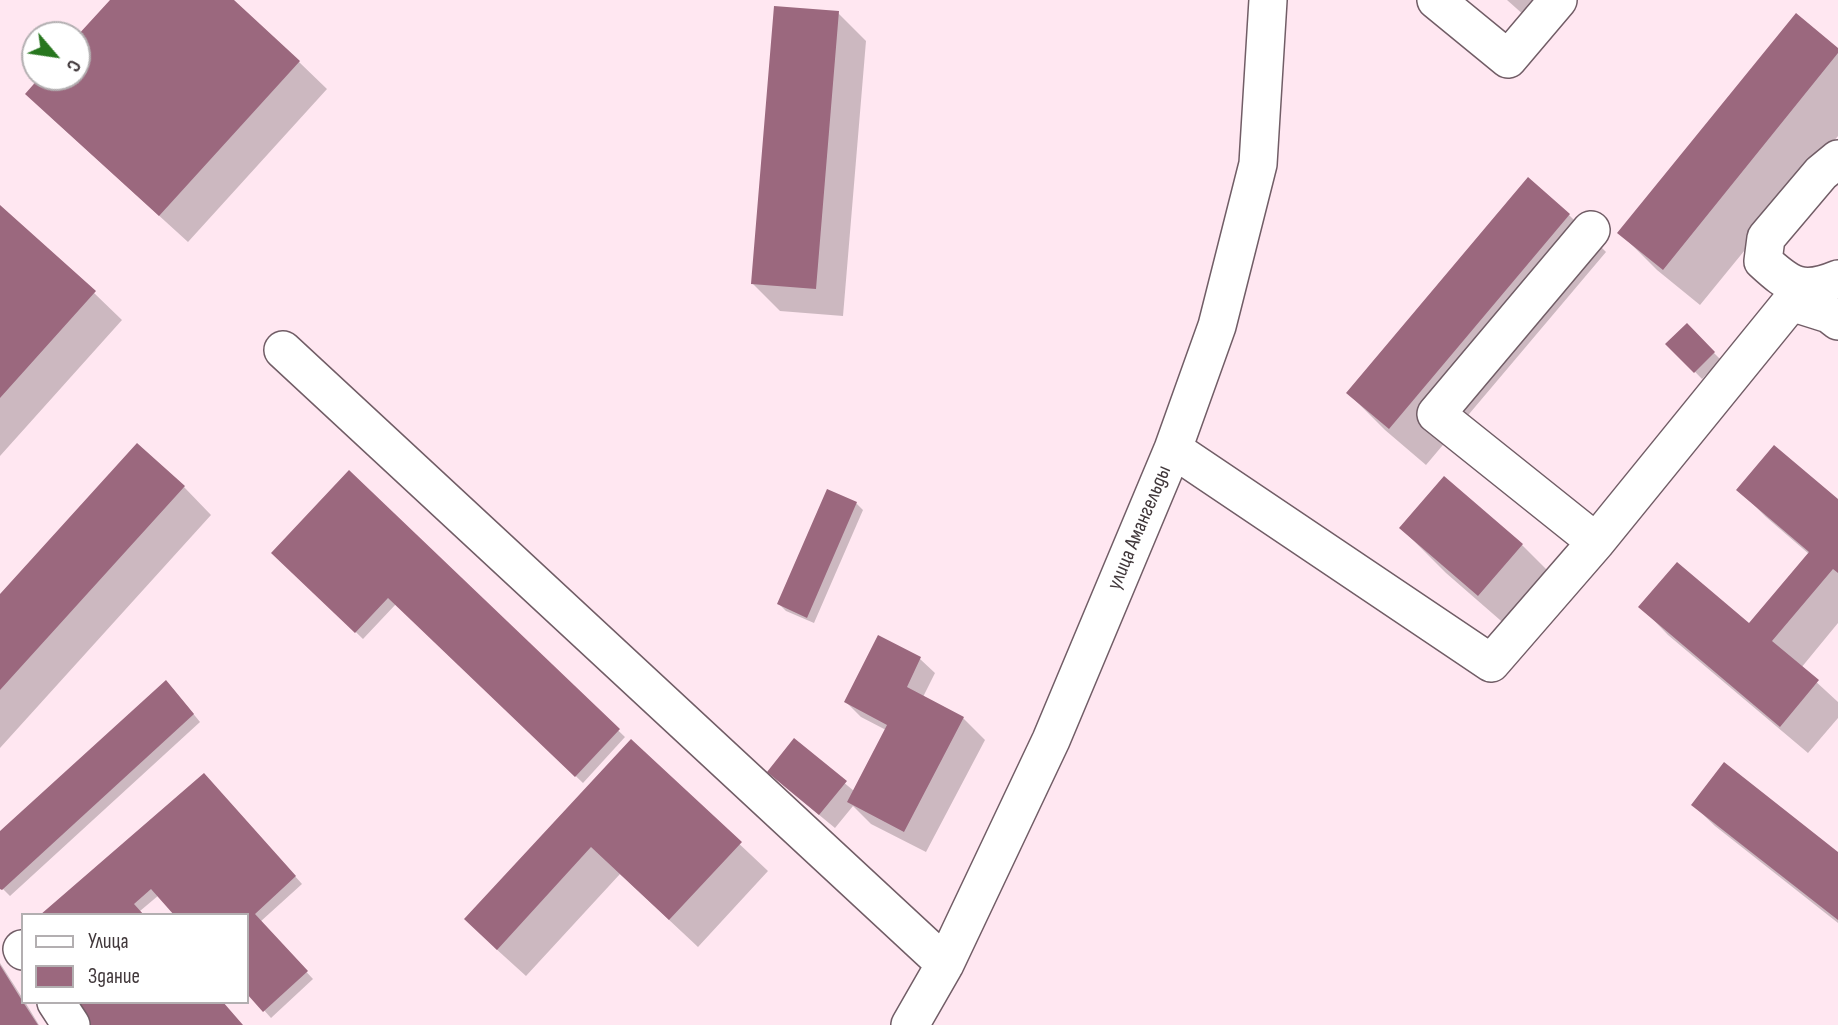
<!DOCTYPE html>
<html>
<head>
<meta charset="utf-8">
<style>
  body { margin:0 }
  #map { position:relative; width:1838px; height:1025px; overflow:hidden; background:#ffe7f1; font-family:"Sofia Sans Condensed",sans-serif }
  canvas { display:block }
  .legend { position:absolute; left:21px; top:913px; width:228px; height:91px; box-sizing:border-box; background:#fff; border:2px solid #b3afb1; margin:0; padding:9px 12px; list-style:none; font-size:21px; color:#41383b }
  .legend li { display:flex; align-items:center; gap:14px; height:35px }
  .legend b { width:35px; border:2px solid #b3afb1 }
  .north { position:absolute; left:21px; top:21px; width:70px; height:70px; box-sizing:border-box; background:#fff; border:2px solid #b3afb1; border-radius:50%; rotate:119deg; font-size:19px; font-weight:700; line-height:28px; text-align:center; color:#41383b }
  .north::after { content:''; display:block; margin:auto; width:24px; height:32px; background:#27761e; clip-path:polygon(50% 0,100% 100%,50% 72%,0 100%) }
</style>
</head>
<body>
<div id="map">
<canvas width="1838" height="1025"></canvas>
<ul class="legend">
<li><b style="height:9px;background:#fff"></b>Улица</li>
<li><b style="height:19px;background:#9b687e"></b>Здание</li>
</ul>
<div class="north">С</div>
</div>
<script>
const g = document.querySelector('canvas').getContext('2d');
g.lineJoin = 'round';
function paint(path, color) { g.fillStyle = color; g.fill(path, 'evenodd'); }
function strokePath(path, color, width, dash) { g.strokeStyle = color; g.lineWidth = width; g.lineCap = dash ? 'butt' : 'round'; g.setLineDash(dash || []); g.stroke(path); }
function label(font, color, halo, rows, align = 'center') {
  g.font = font + ' "Sofia Sans Condensed",sans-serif'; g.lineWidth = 7; g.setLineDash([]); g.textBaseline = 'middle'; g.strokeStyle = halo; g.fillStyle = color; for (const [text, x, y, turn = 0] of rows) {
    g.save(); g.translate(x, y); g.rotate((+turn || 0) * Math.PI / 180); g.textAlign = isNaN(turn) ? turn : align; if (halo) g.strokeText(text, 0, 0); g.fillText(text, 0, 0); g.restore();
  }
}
paint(new Path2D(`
  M 112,0 L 231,0 L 299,62 L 327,89 L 188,242 L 55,121 L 27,94 L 42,77 L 77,77 L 77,39 Z
  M 1507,0 L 1555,0 L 1534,24 Z
  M 838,13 L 866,41 L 843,316 L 780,311 L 752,283 Z
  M 1838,50 L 1838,136 L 1700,305 L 1657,270 L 1620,233 Z
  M 0,208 L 94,293 L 122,320 L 0,456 Z
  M 1569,215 L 1606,252 L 1426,465 L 1385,430 L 1348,393 Z
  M 1687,326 L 1721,360 L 1702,379 L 1668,344 Z
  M 349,473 L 625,737 L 583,783 L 396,604 L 363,639 L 273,552 Z
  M 1444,478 L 1522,545 L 1567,590 L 1523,640 L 1446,573 L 1401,528 Z
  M 184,487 L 211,515 L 0,748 L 0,597 Z
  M 1739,490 L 1838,501 L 1838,623 L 1801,668 L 1838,702 L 1838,718 L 1808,753 L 1668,635 L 1641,607 L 1749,625 L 1809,554 L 1766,517 Z
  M 856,503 L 863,510 L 814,623 L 786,611 L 779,604 Z
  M 879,637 L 920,659 L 935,673 L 923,697 L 963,718 L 985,740 L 926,852 L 871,824 L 853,806 L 835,828 L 784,786 L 769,772 L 794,741 L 854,791 L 886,730 L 861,717 L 846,702 Z
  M 173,689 L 200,722 L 10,896 L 0,886 L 0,833 Z
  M 631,742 L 768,871 L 698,947 L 620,874 L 526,976 L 494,947 Z
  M 211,782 L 302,884 L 260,922 L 313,979 L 271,1018 L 247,991 L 247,915 L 159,895 L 140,911 L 42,915 Z
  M 1693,805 L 1838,854 L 1838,923 L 1715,826 Z
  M 0,963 L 23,999 L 23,1002 L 25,1002 L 39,1025 L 0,1025 Z`), '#0003');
paint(new Path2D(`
  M 110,0 L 234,0 L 300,61 L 159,216 L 25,94 L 40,77 L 77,77 L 77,36 Z
  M 774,6 L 839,11 L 816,289 L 751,284 Z
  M 1796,13 L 1838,48 L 1838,53 L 1663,270 L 1617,233 Z
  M 1528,177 L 1570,214 L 1389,429 L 1346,393 Z
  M 0,205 L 96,291 L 0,398 Z
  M 1687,323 L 1715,352 L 1694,373 L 1665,344 Z
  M 137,443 L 185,486 L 0,690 L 0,594 Z
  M 1774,445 L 1838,499 L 1838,573 L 1833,569 L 1772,641 L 1819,680 L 1780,727 L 1638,607 L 1677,562 L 1749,623 L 1809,552 L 1736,490 Z
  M 349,470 L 620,729 L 575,777 L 388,598 L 355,633 L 271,553 Z
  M 1444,476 L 1523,544 L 1478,596 L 1399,528 Z
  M 827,489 L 857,502 L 807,618 L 777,604 Z
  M 878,635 L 921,657 L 907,687 L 964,717 L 904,832 L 847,802 L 887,725 L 844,702 Z
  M 166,680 L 194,714 L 2,890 L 0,889 L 0,831 Z
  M 794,738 L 847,781 L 819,815 L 767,772 Z
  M 631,739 L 742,842 L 669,920 L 591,847 L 497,950 L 464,919 Z
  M 1724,762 L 1838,852 L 1838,920 L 1691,805 Z
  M 204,773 L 296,876 L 255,914 L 308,971 L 263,1012 L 247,994 L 247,915 L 174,915 L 151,889 L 134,904 L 144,915 L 40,915 Z
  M 0,965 L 23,1002 L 38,1025 L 0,1025 Z
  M 73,1002 L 223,1002 L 243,1025 L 90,1025 Z`), '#9b687e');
const minor = new Path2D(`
  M 1436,0 L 1508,59 L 1558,0
  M 1838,159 L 1821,173 L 1766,238 L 1763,261 C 1790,286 1802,294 1838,279
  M 1591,230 L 1436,414 L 1596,542
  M 283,350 L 945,964
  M 1173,449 L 1491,663 L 1596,542 L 1791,302 L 1829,314 L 1838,321
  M 22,949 L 23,951
  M 56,1002 L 71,1025
  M 910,1025 L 945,964 L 1051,740 L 1173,449 L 1217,326 L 1258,164 L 1268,0`);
strokePath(minor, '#715d66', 40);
strokePath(minor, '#fff', 37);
label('21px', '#41383b', '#fff', [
  ["улица Амангельды",1140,528,-67]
]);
</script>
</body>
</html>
